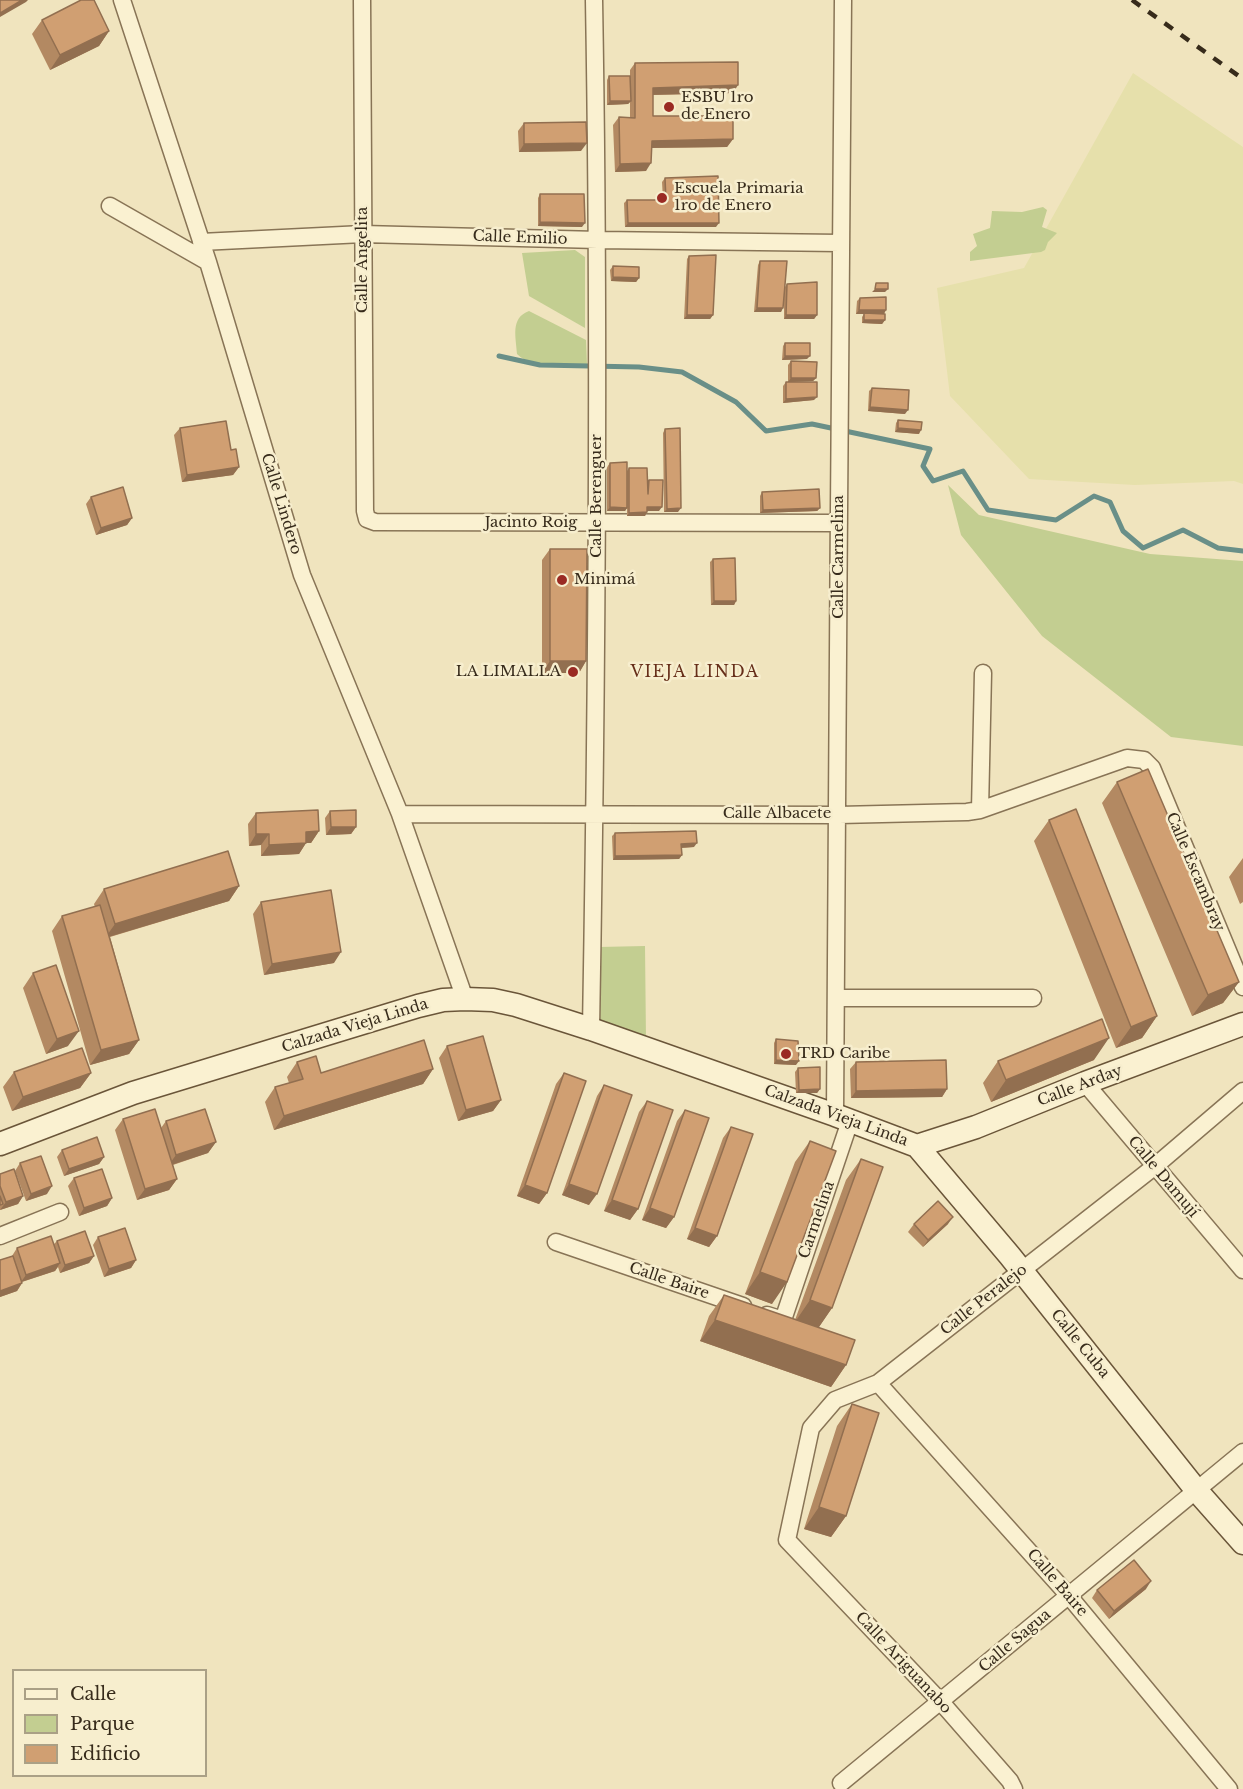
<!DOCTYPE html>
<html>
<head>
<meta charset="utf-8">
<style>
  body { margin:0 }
  #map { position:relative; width:1243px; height:1789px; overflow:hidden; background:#f0e4be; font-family:"Libre Baskerville",serif }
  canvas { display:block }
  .legend { position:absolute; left:12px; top:1669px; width:195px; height:108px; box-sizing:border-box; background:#f7eece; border:2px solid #aaa086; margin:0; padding:8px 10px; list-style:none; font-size:18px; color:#372b1b }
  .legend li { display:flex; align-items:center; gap:12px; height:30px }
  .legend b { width:30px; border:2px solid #aaa086 }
</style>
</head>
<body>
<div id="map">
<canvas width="1243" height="1789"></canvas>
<ul class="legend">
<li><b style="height:8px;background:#faf1d1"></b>Calle</li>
<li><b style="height:16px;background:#c3ce91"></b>Parque</li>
<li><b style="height:16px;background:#d09f72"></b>Edificio</li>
</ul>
</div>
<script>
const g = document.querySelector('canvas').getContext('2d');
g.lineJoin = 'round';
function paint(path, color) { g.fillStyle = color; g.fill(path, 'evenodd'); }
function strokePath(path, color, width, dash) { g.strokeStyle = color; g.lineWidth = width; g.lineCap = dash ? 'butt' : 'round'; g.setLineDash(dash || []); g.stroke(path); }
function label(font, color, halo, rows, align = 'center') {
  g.font = font + ' "Libre Baskerville",serif'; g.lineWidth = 5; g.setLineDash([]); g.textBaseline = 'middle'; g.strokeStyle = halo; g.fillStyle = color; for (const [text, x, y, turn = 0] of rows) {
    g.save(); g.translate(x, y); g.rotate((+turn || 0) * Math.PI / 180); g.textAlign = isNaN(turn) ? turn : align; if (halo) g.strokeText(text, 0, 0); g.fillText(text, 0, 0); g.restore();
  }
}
paint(new Path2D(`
  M 1133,73 L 1243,147 L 1243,484 L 1234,481 L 1135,485 L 1029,479 L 950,396 L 937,288 L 1024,268 Z`), '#e6e0ab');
paint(new Path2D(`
  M 1043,207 L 1047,210 L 1042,227 L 1057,233 L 1048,242 L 1045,250 L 1041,252 L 970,261 L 970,252 L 977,246 L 973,234 L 990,228 L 992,211 L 1022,212 Z
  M 575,250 L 585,257 L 585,328 L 529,296 L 522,253 Z
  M 529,311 L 586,340 L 587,365 C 567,364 532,370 517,354 C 516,337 510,318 529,311 Z
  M 948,485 L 979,515 L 1150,554 L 1243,561 L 1243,746 L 1171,737 L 1042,636 L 961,535 Z
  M 645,946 L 646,1040 L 599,1027 L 599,947 Z`), '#c3ce91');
strokePath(new Path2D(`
  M 499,356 L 540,365 L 639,367 L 682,372 L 736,402 L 766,431 L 812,424 L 930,449 L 923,466 L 933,481 L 963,471 L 988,510 L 1056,520 L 1094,496 L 1110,502 L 1123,531 L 1143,548 L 1183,530 L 1218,548 L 1243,551`), '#698f88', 5);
const street = new Path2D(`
  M 122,0 L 208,262 L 302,575 L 400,814 L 465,999
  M 362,0 L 365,511 L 367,519 L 375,522 L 839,523
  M 110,206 L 208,262
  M 201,242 L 363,234 L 598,240 L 840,243
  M 980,810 L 983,673
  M 400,814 L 839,815 L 967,812 L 980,810 L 1127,758 L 1144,760 L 1152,768 L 1243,987
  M 836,998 L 1033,998
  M 591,1029 C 597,686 600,343 594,0
  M 1085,1083 L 1243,1270
  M 835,1115 C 839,743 838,372 843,0
  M 0,1236 L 60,1212
  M 556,1242 L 743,1306
  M 767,1315 L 783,1320 L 850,1121
  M 878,1383 L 1069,1596 L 1229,1789
  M 841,1783 L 1243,1452
  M 1014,1789 L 1010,1781 L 941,1702 L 787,1540 L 811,1428 L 835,1400 L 878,1383 L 1154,1167 L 1243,1091`);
const secondary = new Path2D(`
  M 0,1144 L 133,1093 L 418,1006 L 443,1000 L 465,999 L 493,1000 L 516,1005 L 591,1029 L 835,1115 L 917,1146 L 1010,1256 L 1197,1491 L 1243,1543
  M 917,1146 L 976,1127 L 1085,1083 L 1243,1024`);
strokePath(street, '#887456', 19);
strokePath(secondary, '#6a5539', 25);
strokePath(street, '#faf1d1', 16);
strokePath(secondary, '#faf1d1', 22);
strokePath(new Path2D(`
  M 1132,0 L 1243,79`), '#372b1b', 4.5, [10, 10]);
paint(new Path2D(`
  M 42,20 L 109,31 L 99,46 L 50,70 L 32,34 Z
  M 635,63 L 733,93 L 653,95 L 653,116 L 733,139 L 727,147 L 651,148 L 646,171 L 615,172 L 613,125 L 619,117 L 630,118 L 630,102 L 628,104 L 607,105 L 607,80 L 609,76 L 630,76 L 630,70 Z
  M 524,123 L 581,151 L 519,152 L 518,131 Z
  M 665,178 L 716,227 L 625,227 L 624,203 L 627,200 L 663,200 L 662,182 Z
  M 540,194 L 582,227 L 538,226 L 538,198 Z
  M 689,256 L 713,315 L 710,319 L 684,319 L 687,259 Z
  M 760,261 L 785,287 L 787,284 L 817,315 L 814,319 L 784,319 L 784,300 L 781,312 L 754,312 L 758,265 Z
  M 613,266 L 639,278 L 636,282 L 611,281 L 610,270 Z
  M 860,298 L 884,314 L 885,320 L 882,324 L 862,323 L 862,317 L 864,314 L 856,314 L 857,301 Z
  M 785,343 L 807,359 L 782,360 L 783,346 Z
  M 791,361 L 816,378 L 813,381 L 790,382 L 814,400 L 783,403 L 783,386 L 786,382 L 788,382 L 788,365 Z
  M 872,388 L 905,414 L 868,411 L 869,391 Z
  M 898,420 L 919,434 L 895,432 L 896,423 Z
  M 180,428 L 231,450 L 239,467 L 233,475 L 182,482 L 174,435 Z
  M 665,429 L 678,512 L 664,512 L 663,433 Z
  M 610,463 L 627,471 L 629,468 L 648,481 L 649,480 L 659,511 L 647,511 L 645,516 L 627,516 L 627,508 L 625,511 L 607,511 L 607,467 Z
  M 762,492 L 820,508 L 817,511 L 760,513 L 760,496 Z
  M 91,497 L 132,518 L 127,525 L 96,535 L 86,504 Z
  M 550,549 L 586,661 L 579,673 L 542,673 L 542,560 Z
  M 713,559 L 736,601 L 734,605 L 711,605 L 710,562 Z
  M 1117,782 L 1239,982 L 1223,1003 L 1192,1016 L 1102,803 Z
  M 330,811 L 356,827 L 351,834 L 326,835 L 325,818 Z
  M 256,813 L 319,831 L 311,843 L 306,843 L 299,854 L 261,856 L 261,845 L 249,846 L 248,824 Z
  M 1049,820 L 1157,1016 L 1142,1038 L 1116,1048 L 1034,841 Z
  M 615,833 L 694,847 L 681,848 L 682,855 L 679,859 L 613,860 L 612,836 Z
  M 1243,858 L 1243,902 L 1240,904 L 1229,877 Z
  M 239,886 L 229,901 L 110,937 L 139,1040 L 129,1054 L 90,1065 L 52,931 L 62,916 L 95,907 L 94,904 L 104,889 Z
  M 261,902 L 334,963 L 264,975 L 253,914 Z
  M 33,973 L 68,1046 L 46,1054 L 23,988 Z
  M 776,1039 L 796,1065 L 774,1064 L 774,1043 Z
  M 447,1046 L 501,1100 L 493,1111 L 458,1121 L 439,1058 Z
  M 1094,1060 L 991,1102 L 983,1083 L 998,1061 Z
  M 297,1062 L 321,1073 L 433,1069 L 423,1084 L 274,1130 L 265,1102 L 275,1087 L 289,1083 L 287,1077 Z
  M 856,1062 L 947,1089 L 942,1097 L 851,1098 L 850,1069 Z
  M 798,1068 L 820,1089 L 817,1093 L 796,1093 L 795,1072 Z
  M 14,1072 L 91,1073 L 80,1088 L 12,1111 L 3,1087 Z
  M 564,1073 L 547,1193 L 539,1204 L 517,1196 L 556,1084 Z
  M 604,1085 L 589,1205 L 562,1195 L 597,1096 Z
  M 647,1101 L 638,1209 L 630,1220 L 604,1211 L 639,1112 Z
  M 685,1110 L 674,1217 L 666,1228 L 642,1220 L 677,1121 Z
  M 123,1119 L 161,1128 L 166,1121 L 216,1142 L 208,1153 L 173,1165 L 177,1179 L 169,1190 L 137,1200 L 115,1130 Z
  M 731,1127 L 717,1236 L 709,1247 L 687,1239 L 723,1138 Z
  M 810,1141 L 772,1304 L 745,1294 L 795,1162 Z
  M 62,1150 L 104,1157 L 99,1164 L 64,1176 L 57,1157 Z
  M 861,1159 L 832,1308 L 818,1328 L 846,1365 L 831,1387 L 700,1341 L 709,1316 L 724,1295 L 795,1320 L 846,1180 Z
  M 20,1163 L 47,1194 L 26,1201 L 15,1171 Z
  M 0,1174 L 23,1196 L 18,1204 L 0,1210 Z
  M 74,1178 L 112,1198 L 107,1206 L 79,1216 L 68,1186 Z
  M 914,1224 L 948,1224 L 923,1247 L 908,1232 Z
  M 98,1237 L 136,1260 L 131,1268 L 104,1277 L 93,1245 Z
  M 57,1241 L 94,1256 L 89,1263 L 60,1273 L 58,1267 L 55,1271 L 22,1282 L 22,1283 L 17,1291 L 0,1297 L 0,1260 L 12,1256 L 17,1248 L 54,1244 Z
  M 852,1404 L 846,1516 L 831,1537 L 804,1529 L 837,1426 Z
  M 1146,1589 L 1109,1619 L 1092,1598 L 1097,1590 Z`), '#b38962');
paint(new Path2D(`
  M 22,0 L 28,0 L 26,2 L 0,17 L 0,13 Z
  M 109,31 L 99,46 L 50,70 L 60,55 Z
  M 738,85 L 733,93 L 647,95 L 653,88 Z
  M 610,101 L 631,101 L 628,104 L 607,105 Z
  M 733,139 L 727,147 L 646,148 L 652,141 Z
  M 587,143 L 581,151 L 519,152 L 524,144 Z
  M 651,163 L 646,171 L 615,172 L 620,164 Z
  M 540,222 L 585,223 L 582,227 L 538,226 Z
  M 628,223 L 719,223 L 716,227 L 625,227 Z
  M 613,277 L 639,278 L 636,282 L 611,281 Z
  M 875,289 L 888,289 L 885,292 L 872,292 Z
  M 757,308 L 783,308 L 781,312 L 754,312 Z
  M 859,310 L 886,310 L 884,314 L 856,314 Z
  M 687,315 L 713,315 L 710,319 L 684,319 Z
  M 786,315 L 817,315 L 814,319 L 784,319 Z
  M 864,320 L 885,320 L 882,324 L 862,323 Z
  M 785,356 L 810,356 L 807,359 L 782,360 Z
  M 791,378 L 816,378 L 813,381 L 788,382 Z
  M 817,397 L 814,400 L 783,403 L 786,399 Z
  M 870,407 L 908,410 L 905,414 L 868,411 Z
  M 898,428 L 921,430 L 919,434 L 895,432 Z
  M 239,467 L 233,475 L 182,482 L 187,475 Z
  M 610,507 L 627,508 L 625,511 L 607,511 Z
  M 647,507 L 662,507 L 659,511 L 645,511 Z
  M 681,508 L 678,512 L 664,512 L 667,509 Z
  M 820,508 L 817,511 L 760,513 L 763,510 Z
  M 647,512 L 645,516 L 627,516 L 629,513 Z
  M 132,518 L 127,525 L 96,535 L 101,528 Z
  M 714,601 L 736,601 L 734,605 L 711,605 Z
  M 550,661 L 586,661 L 579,673 L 542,673 Z
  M 331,827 L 356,827 L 351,834 L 326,835 Z
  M 319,831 L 311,843 L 306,843 L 299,854 L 261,856 L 269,845 L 306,832 Z
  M 256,834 L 269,834 L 261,845 L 249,846 Z
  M 697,843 L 694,847 L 679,848 L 681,844 Z
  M 682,855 L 679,859 L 613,860 L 615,856 Z
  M 239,886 L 229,901 L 105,938 L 115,924 Z
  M 341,952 L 334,963 L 264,975 L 272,964 Z
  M 1239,982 L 1223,1003 L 1192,1016 L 1208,995 Z
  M 1157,1016 L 1142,1038 L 1116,1048 L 1131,1027 Z
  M 79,1031 L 68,1046 L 46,1054 L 57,1039 Z
  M 1109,1038 L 1094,1060 L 991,1102 L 1006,1080 Z
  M 139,1040 L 129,1054 L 90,1065 L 101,1050 Z
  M 776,1060 L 799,1061 L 796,1065 L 774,1064 Z
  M 433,1069 L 423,1084 L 274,1130 L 284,1116 Z
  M 91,1073 L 80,1088 L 12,1111 L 23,1097 Z
  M 820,1089 L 817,1093 L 796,1093 L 799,1090 Z
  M 947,1089 L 942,1097 L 851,1098 L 856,1091 Z
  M 501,1100 L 493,1111 L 458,1121 L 466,1110 Z
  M 216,1142 L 208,1153 L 168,1166 L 176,1155 Z
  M 104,1157 L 99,1164 L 64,1176 L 69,1169 Z
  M 177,1179 L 169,1190 L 137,1200 L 145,1189 Z
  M 569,1184 L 597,1194 L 589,1205 L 562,1195 Z
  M 525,1185 L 547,1193 L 539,1204 L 517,1196 Z
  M 52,1186 L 47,1194 L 26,1201 L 31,1194 Z
  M 23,1196 L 18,1204 L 0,1210 L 6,1202 Z
  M 112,1198 L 107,1206 L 79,1216 L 84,1208 Z
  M 612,1200 L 638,1209 L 630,1220 L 604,1211 Z
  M 650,1208 L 674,1217 L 666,1228 L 642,1220 Z
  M 953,1217 L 948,1224 L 923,1247 L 928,1240 Z
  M 695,1228 L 717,1236 L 709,1247 L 687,1239 Z
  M 94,1256 L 89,1263 L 60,1273 L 65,1265 Z
  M 136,1260 L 131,1268 L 104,1277 L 109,1269 Z
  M 60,1263 L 55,1271 L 21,1282 L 26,1275 Z
  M 760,1272 L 787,1282 L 772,1304 L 745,1294 Z
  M 22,1283 L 17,1291 L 0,1297 L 0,1291 Z
  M 810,1300 L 832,1308 L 817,1330 L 795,1322 Z
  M 715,1320 L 846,1365 L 831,1387 L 700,1341 Z
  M 819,1507 L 846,1516 L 831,1537 L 804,1529 Z
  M 1151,1581 L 1146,1589 L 1109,1619 L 1114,1611 Z`), '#926f50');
const building = new Path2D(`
  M 0,0 L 22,0 L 0,13 Z
  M 81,0 L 94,0 L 109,31 L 60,55 L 42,20 Z
  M 738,62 L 738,85 L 653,88 L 653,116 L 733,116 L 733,139 L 652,141 L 651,163 L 620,164 L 619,117 L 635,118 L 635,63 Z
  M 609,76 L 630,76 L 631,101 L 610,101 Z
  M 586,122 L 587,143 L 524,144 L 524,123 Z
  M 718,176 L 719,223 L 628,223 L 627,200 L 666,200 L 665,178 Z
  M 540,194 L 584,194 L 585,223 L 540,222 Z
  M 716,255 L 713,315 L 687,315 L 689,256 Z
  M 760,261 L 787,261 L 783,308 L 757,308 Z
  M 613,266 L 639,267 L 639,278 L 613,277 Z
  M 817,282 L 817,315 L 786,315 L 787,284 Z
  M 876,283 L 888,283 L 888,289 L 875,289 Z
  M 886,297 L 886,310 L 859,310 L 860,298 Z
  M 864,313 L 885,314 L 885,320 L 864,320 Z
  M 785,343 L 810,343 L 810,356 L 785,356 Z
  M 791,361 L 817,362 L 816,378 L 791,378 Z
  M 786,382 L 817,382 L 817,397 L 786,399 Z
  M 872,388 L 909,390 L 908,410 L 870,407 Z
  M 898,420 L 922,422 L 921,430 L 898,428 Z
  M 226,421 L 231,450 L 236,449 L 239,467 L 187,475 L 180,428 Z
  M 680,428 L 681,508 L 667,509 L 665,429 Z
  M 627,462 L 627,508 L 610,507 L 610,463 Z
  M 629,468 L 647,468 L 648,494 L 649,480 L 663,480 L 662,507 L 647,507 L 647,512 L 629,513 Z
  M 123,487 L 132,518 L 101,528 L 91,497 Z
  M 819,489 L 820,508 L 763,510 L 762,492 Z
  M 550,549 L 587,549 L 586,661 L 550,661 Z
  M 735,558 L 736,601 L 714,601 L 713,559 Z
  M 1148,769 L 1239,982 L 1208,995 L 1117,782 Z
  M 1076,809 L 1157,1016 L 1131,1027 L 1049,820 Z
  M 318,810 L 319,831 L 306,832 L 306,843 L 269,845 L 269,834 L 256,834 L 256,813 Z
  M 356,810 L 356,827 L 331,827 L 330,811 Z
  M 696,831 L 697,843 L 681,844 L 682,855 L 615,856 L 615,833 Z
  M 228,851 L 239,886 L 115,924 L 104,889 Z
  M 331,890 L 341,952 L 272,964 L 261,902 Z
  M 100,905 L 139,1040 L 101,1050 L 62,916 Z
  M 56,965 L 79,1031 L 57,1039 L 33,973 Z
  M 1102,1019 L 1109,1038 L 1006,1080 L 998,1061 Z
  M 483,1036 L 501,1100 L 466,1110 L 447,1046 Z
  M 776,1039 L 798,1041 L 799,1061 L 776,1060 Z
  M 424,1040 L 433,1069 L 284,1116 L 275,1087 L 303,1079 L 297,1062 L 316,1056 L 321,1073 Z
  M 82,1048 L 91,1073 L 23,1097 L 14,1072 Z
  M 946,1060 L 947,1089 L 856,1091 L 856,1062 Z
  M 820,1067 L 820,1089 L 799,1090 L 798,1068 Z
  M 564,1073 L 586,1081 L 547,1193 L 525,1185 Z
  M 604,1085 L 632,1095 L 597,1194 L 569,1184 Z
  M 647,1101 L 673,1110 L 638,1209 L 612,1200 Z
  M 155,1109 L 177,1179 L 145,1189 L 123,1119 Z
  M 205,1109 L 216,1142 L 176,1155 L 166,1121 Z
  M 685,1110 L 709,1118 L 674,1217 L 650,1208 Z
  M 731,1127 L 753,1134 L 717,1236 L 695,1228 Z
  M 97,1137 L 104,1157 L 69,1169 L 62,1150 Z
  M 810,1141 L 836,1151 L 787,1282 L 760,1272 Z
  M 41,1156 L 52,1186 L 31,1194 L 20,1163 Z
  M 861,1159 L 883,1167 L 832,1308 L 810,1300 Z
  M 14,1169 L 23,1196 L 6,1202 L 0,1186 L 0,1174 Z
  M 102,1169 L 112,1198 L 84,1208 L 74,1178 Z
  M 0,1196 L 3,1204 L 0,1205 Z
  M 938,1201 L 953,1217 L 928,1240 L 914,1224 Z
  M 125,1228 L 136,1260 L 109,1269 L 98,1237 Z
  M 85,1231 L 94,1256 L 65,1265 L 57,1241 Z
  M 51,1236 L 60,1263 L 26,1275 L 17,1248 Z
  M 13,1256 L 22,1283 L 0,1291 L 0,1260 Z
  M 724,1295 L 855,1340 L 846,1365 L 715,1320 Z
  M 852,1404 L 879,1413 L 846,1516 L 819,1507 Z
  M 1134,1560 L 1151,1581 L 1114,1611 L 1097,1590 Z`);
paint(building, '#d09f72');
strokePath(building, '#926f50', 1.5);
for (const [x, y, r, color] of [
  [669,107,6,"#9a2a23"],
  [662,198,6,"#9a2a23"],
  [562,580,6,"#9a2a23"],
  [573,672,6,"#9a2a23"],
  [786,1054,6,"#9a2a23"]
]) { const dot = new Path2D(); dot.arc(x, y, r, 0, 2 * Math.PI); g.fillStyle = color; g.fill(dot); strokePath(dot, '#f7eece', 2); }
label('15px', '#372b1b', '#f7eece', [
  ["ESBU 1ro",681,98],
  ["de Enero",681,115],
  ["Escuela Primaria",674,189],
  ["1ro de Enero",674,206],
  ["Minimá",574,580],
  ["LA LIMALLA",561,672,"right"],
  ["TRD Caribe",798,1054]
], 'left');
label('15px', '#372b1b', '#f7eece', [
  ["Calle Emilio",520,238,2],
  ["Calle Angelita",363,260,-90],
  ["Calle Berenguer",597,496,-90],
  ["Calle Lindero",281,504,73],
  ["Jacinto Roig",531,523],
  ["Calle Carmelina",839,557,-90],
  ["Calle Albacete",777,814],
  ["Calle Escambray",1195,872,67],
  ["Calzada Vieja Linda",355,1026,-17],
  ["Calle Arday",1080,1086,-21],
  ["Calzada Vieja Linda",836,1116,20],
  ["Calle Damují",1163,1177,50],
  ["Carmelina",817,1220,-71],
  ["Calle Baire",669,1281,19],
  ["Calle Peralejo",984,1300,-38],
  ["Calle Cuba",1080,1344,51],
  ["Calle Baire",1057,1583,49],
  ["Calle Sagua",1015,1641,-40],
  ["Calle Ariguanabo",903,1663,47]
]);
g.letterSpacing = '1.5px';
label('16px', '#662e19', '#f7eece', [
  ["VIEJA LINDA",695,672]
]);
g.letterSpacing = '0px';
</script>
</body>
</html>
